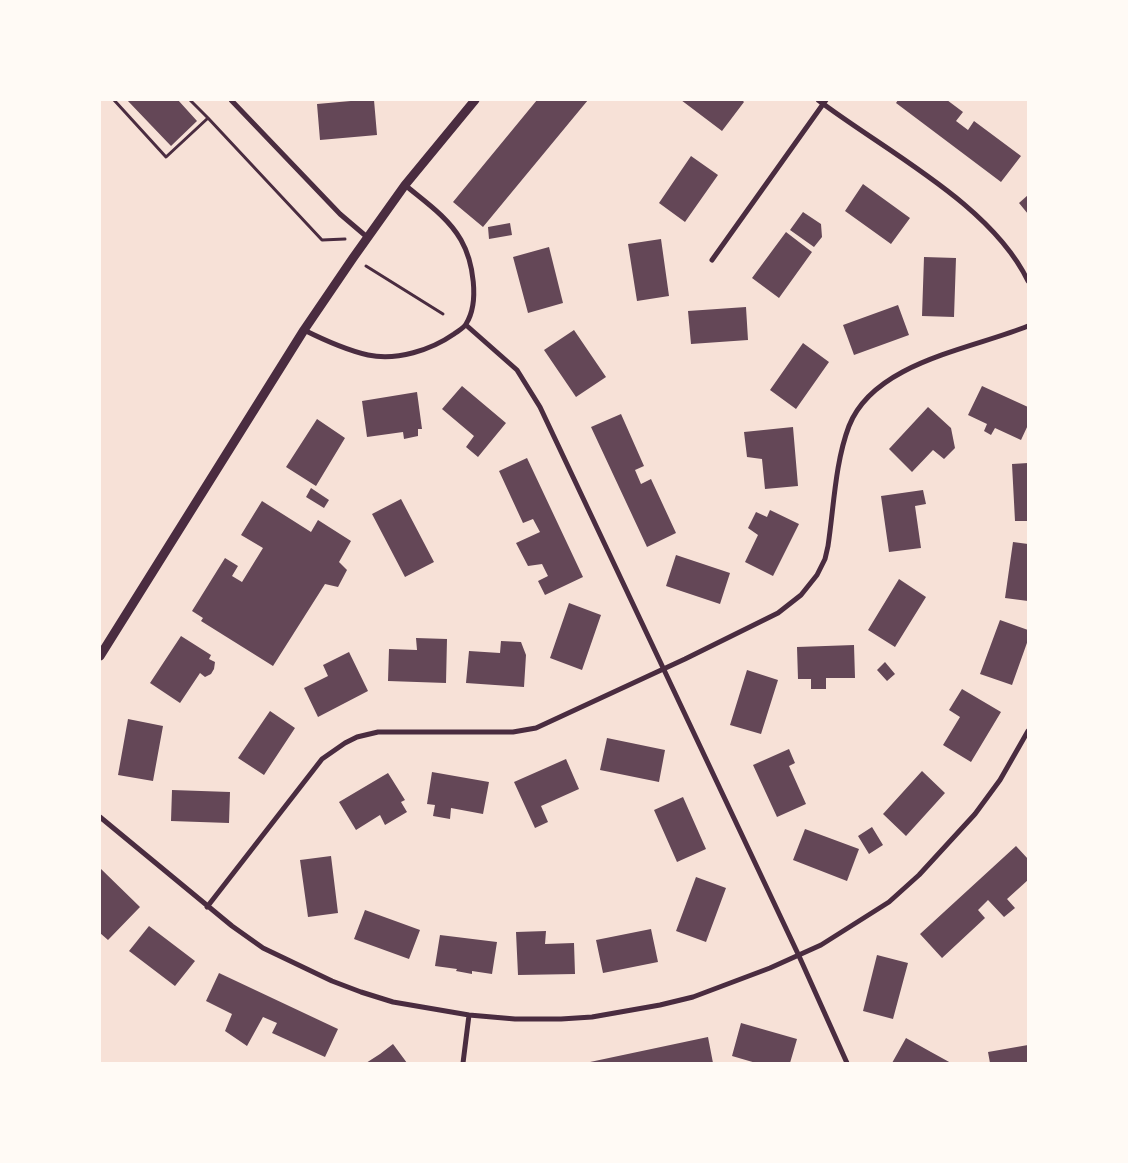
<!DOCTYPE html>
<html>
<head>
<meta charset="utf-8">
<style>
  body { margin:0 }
  #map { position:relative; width:1128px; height:1163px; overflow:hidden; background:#f7e1d7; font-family:"PT Sans Narrow",sans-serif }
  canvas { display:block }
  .frame { position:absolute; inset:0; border:101px solid #fffaf5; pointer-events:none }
</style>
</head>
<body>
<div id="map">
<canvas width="1128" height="1163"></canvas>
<div class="frame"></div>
</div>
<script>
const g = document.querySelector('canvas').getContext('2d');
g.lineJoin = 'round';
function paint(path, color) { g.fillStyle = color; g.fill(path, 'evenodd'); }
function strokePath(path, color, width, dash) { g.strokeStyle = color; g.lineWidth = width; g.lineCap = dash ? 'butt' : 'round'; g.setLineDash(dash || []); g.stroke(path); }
paint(new Path2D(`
  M 127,100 L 178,100 L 197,121 L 171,146 Z
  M 362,100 L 374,100 L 377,135 L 320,140 L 317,104 Z
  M 537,100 L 588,100 L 483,227 L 453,202 Z
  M 681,100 L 742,100 L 744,102 L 722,131 Z
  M 898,100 L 947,100 L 963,112 L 956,121 L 968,130 L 974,121 L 1021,156 L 1001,182 L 896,103 Z
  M 691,156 L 718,175 L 685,222 L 659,203 Z
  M 863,184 L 910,218 L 891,244 L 845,211 Z
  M 1028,195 L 1028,214 L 1019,203 Z
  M 803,212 L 821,224 L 822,237 L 814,247 L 790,230 Z
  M 510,223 L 512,235 L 489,239 L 488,227 Z
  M 786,232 L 812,252 L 779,298 L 752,278 Z
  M 661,239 L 669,296 L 637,301 L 628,244 Z
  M 549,247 L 563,303 L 528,313 L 513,257 Z
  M 924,257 L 956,258 L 954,317 L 922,316 Z
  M 898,305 L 909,335 L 854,355 L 843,325 Z
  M 746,307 L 748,340 L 691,344 L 688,311 Z
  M 574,330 L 606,377 L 576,397 L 544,350 Z
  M 803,343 L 829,362 L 796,409 L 770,390 Z
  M 462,386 L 506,423 L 478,457 L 466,447 L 474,436 L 442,409 Z
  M 982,386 L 1028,407 L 1028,425 L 1021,440 L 995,428 L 991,435 L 984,431 L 987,424 L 968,415 Z
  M 417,392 L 422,429 L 418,429 L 418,436 L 404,439 L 403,432 L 367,437 L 362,401 Z
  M 928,407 L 951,428 L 955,448 L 944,459 L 933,450 L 912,472 L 889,449 Z
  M 621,414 L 644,466 L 635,470 L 641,484 L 651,479 L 676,533 L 647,547 L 591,427 Z
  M 317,419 L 345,438 L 316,486 L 286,467 Z
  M 793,427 L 798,486 L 765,489 L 762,459 L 747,457 L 744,432 Z
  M 527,458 L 583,577 L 545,595 L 538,581 L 548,576 L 542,564 L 528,566 L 516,543 L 540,532 L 533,519 L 523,523 L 499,471 Z
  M 1028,463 L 1028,521 L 1015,521 L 1012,464 Z
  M 311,488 L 329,500 L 324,508 L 306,497 Z
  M 923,490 L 926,504 L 915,506 L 921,548 L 889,552 L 881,496 Z
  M 401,499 L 434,562 L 405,577 L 372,514 Z
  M 262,501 L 311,532 L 318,520 L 351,541 L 339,562 L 347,570 L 338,587 L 325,584 L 273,666 L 201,621 L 203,618 L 192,611 L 225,558 L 238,566 L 232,576 L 242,582 L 263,548 L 241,535 Z
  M 770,510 L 799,524 L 773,576 L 745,562 L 758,535 L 748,528 L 756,512 L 767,517 Z
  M 1013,542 L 1028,544 L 1028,601 L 1005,598 Z
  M 676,555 L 730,573 L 720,604 L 666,586 Z
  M 899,579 L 926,597 L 895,647 L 868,630 Z
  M 569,603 L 601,615 L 582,670 L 550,658 Z
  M 1000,620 L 1028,630 L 1028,640 L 1012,685 L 980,674 Z
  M 181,636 L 211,655 L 209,659 L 215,662 L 214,669 L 211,674 L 205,677 L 200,673 L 180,703 L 150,683 Z
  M 416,638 L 447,639 L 446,683 L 388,681 L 389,649 L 417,650 Z
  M 501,641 L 521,642 L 526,655 L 524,687 L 466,683 L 469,651 L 500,653 Z
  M 854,645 L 855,678 L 826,678 L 826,689 L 811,689 L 811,679 L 798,679 L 797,647 Z
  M 349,652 L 368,691 L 318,717 L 304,688 L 328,676 L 323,665 Z
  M 885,662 L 895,674 L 887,681 L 877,670 Z
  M 747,670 L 778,680 L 761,734 L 730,725 Z
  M 962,689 L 1001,712 L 971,762 L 943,745 L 960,717 L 949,710 Z
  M 270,711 L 295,728 L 264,775 L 238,758 Z
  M 128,719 L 163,726 L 153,781 L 118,775 Z
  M 607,738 L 665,750 L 659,782 L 600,770 Z
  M 789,749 L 795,763 L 789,766 L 806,804 L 777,817 L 753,765 Z
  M 566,759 L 579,789 L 541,806 L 548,822 L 535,828 L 514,782 Z
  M 922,771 L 945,793 L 906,836 L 883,814 Z
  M 432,772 L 489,782 L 483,814 L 451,808 L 450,819 L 433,816 L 435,805 L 427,804 Z
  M 388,773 L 405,800 L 401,802 L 407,812 L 385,825 L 380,815 L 356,830 L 339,802 Z
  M 172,790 L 230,792 L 229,823 L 171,821 Z
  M 683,797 L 706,849 L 677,862 L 654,810 Z
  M 872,827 L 883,845 L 869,854 L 858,836 Z
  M 805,829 L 859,849 L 847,881 L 793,860 Z
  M 1016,846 L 1028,859 L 1028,880 L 1007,899 L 1015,908 L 1004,917 L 988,900 L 978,910 L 985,918 L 942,958 L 920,934 Z
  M 331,856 L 338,913 L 308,917 L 300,860 Z
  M 100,868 L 140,907 L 108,940 L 100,933 Z
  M 696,877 L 726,888 L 706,942 L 676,931 Z
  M 365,910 L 420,930 L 409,959 L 354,939 Z
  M 149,926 L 195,961 L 175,986 L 129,951 Z
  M 651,929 L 658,962 L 603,973 L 596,940 Z
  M 546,931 L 545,944 L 574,943 L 575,974 L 518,975 L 516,932 Z
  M 440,935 L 497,942 L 492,974 L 472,971 L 472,974 L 456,971 L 457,969 L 435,966 Z
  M 877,955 L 908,963 L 893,1019 L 863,1011 Z
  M 219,973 L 338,1029 L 325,1057 L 272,1033 L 277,1023 L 263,1017 L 247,1046 L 225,1031 L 232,1014 L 206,1001 Z
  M 741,1023 L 797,1039 L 790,1063 L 756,1063 L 732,1056 Z
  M 708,1037 L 713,1063 L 590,1063 L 590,1062 Z
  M 906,1038 L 931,1052 L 951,1063 L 892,1063 Z
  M 393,1044 L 407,1063 L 366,1063 L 380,1054 Z
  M 1028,1045 L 1028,1063 L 990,1063 L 988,1052 Z`), '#644757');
strokePath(new Path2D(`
  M 114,100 L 166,157 L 208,118 L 322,240 L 345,239
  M 190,100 L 208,118
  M 366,266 L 443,314`), '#4a2c40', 3);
strokePath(new Path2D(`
  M 231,100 L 340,214 L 367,237
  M 818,100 C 885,151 991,204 1028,281
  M 712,260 L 826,100
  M 466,325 L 517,370 L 540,407 L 799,956 L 847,1063
  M 304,330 C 324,340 346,350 368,355 C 397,361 431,350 454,334 C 458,331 464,328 466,324 C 480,302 473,261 461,240 C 448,217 424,201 405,185
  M 100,817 L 232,926 L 263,948 L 332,981 L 361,992 L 393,1002 L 469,1015 L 515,1019 L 561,1019 L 592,1017 L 660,1005 L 693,997 L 770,968 L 821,945 L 889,902 L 919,875 L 975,814 L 1000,780 L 1028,731
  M 207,907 L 322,759 L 345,743 L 357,737 L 378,732 L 513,732 L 536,728 L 685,659 L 778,613 L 801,595 L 817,575 L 825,559 L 828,546 C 834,506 835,463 849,426 C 874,362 972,349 1028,326
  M 463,1063 L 469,1015`), '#4a2c40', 5);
strokePath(new Path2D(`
  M 100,656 L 304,330 L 353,258 L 405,185 L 475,100`), '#4a2c40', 9);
</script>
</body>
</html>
